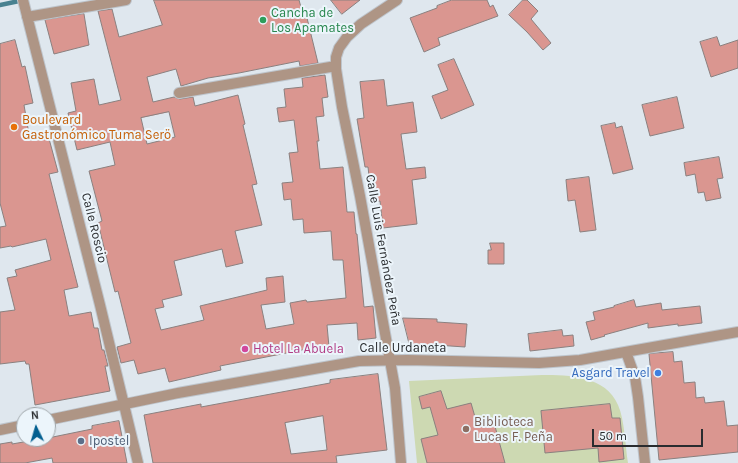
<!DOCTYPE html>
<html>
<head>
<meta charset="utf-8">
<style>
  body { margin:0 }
  #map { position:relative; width:738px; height:463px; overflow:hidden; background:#dfe7ee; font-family:Karla,sans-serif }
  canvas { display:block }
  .north { position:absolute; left:16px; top:407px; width:40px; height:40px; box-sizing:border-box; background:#ecf5fb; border:1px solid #9ea5a9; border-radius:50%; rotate:355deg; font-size:11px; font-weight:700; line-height:16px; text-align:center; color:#292c2f }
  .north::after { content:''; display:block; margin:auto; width:14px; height:18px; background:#025f90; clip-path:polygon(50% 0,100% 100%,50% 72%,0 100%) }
  .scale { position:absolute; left:592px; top:429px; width:111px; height:18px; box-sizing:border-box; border:2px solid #292c2f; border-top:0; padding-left:5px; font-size:12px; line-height:14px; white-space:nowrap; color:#292c2f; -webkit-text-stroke:3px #ecf5fb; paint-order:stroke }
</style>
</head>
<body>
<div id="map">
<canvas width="738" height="463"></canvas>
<div class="north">N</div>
<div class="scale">50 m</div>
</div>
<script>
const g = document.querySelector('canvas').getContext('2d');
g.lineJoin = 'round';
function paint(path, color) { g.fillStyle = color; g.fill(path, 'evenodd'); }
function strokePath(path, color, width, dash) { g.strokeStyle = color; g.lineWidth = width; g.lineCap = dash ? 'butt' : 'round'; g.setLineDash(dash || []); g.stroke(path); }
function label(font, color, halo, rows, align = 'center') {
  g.font = font + ' Karla,sans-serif'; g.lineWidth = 4; g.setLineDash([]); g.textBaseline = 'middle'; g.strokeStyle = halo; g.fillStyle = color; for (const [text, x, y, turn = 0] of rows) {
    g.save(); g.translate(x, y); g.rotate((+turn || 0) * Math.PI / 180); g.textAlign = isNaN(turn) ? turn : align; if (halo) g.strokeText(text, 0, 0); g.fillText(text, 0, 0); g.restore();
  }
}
paint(new Path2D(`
  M 542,375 C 569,375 606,376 618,405 C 625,421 625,445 628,463 L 417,463 L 409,381 Z`), '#cdd9b2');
strokePath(new Path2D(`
  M 0,5 L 24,0`), '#488190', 4.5);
const building = new Path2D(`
  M 154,0 L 299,0 L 304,18 L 307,18 L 318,63 L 300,66 L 299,61 L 239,73 L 208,78 L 181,86 L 176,69 L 147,77 L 153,102 L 174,97 L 180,99 L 193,97 L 195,106 L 238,95 L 245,124 L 243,125 L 257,184 L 252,185 L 262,225 L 235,231 L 243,263 L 226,267 L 222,249 L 174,261 L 182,295 L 162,300 L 164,307 L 155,309 L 161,330 L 204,320 L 200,306 L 267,290 L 266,278 L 283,276 L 285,302 L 261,305 L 266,329 L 294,324 L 290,303 L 306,300 L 307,302 L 346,298 L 343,260 L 333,260 L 331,231 L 304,233 L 303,219 L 293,220 L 291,199 L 284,200 L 282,183 L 293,182 L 289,153 L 298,152 L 294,120 L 279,122 L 277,108 L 286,107 L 284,89 L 303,87 L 302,78 L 325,75 L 328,97 L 322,98 L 324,116 L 316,117 L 319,141 L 317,141 L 320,169 L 343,167 L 347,212 L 354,212 L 356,234 L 357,234 L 364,307 L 373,306 L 376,338 L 358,340 L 357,323 L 327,325 L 329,347 L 307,349 L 220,366 L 221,370 L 169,382 L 165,368 L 138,374 L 134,360 L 121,363 L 117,347 L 131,343 L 118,291 L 115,292 L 98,223 L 102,221 L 89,171 L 115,165 L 110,142 L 77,150 L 68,113 L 76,111 L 71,83 L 94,79 L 99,105 L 121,100 L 98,11 L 112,9 L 119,37 L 162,25 ZM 169,112 L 175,137 L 147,144 L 141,118 Z
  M 331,0 L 360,0 L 342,14 Z
  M 452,0 L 487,0 L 490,7 L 493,5 L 498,16 L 438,38 L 440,45 L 424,52 L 410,18 L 437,8 L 437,6 Z
  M 523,0 L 527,0 L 538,11 L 531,19 L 551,43 L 543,50 L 527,32 L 509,15 Z
  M 84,14 L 89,45 L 54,54 L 45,20 Z
  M 717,37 L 720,46 L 738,40 L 738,68 L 711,77 L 700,42 Z
  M 15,40 L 22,67 L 25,66 L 33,103 L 24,105 L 30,140 L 48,135 L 58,172 L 49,174 L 78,287 L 64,290 L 69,316 L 91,312 L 94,328 L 98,328 L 102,350 L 104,350 L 108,366 L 105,366 L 110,391 L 35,405 L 29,364 L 26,364 L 25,361 L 0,364 L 0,312 L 15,310 L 7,278 L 17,276 L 15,270 L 51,260 L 46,239 L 12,247 L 11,246 L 0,248 L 0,227 L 6,226 L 0,203 L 0,44 Z
  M 454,59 L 474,105 L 441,119 L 432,96 L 448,90 L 438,65 Z
  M 384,80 L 387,106 L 413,102 L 417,132 L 401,134 L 406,169 L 425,167 L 426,178 L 412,180 L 417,224 L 383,228 L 380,201 L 372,202 L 368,167 L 365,167 L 357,119 L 364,118 L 360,82 Z
  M 677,97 L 684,128 L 650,136 L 642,105 Z
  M 615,123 L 616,128 L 622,126 L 633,169 L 613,174 L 601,126 Z
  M 719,157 L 723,178 L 717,179 L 721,198 L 706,201 L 704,192 L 698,193 L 695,174 L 686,176 L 684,163 Z
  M 589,177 L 596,230 L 580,232 L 575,200 L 568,201 L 566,180 Z
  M 490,243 L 504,243 L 504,264 L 488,264 L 488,250 L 491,250 Z
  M 634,300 L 636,307 L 661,303 L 662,310 L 700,306 L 702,323 L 678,326 L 678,324 L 648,328 L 648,323 L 604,335 L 605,336 L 591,340 L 586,322 L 595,320 L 593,312 L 614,307 L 614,306 Z
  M 403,318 L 437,319 L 437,322 L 467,324 L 465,347 L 436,345 L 436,347 L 410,346 Z
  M 562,330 L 563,336 L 573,335 L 574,346 L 530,351 L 528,334 Z
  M 673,352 L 674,362 L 682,361 L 684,383 L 695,382 L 696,398 L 704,397 L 705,403 L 724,401 L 727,426 L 738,425 L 738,452 L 659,460 L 649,354 Z
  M 378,374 L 387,450 L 336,456 L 337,463 L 153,463 L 144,415 L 201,404 L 201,407 L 330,383 L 330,380 ZM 323,416 L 327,450 L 291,454 L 285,423 Z
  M 441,391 L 447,409 L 471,403 L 477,424 L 493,419 L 505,463 L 427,463 L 421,439 L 438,435 L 430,407 L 422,409 L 419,397 Z
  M 610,404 L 612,418 L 620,418 L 624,459 L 599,462 L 598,448 L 545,453 L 541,411 Z
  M 119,421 L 127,463 L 53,463 L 52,458 L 25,463 L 0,463 L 0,444 L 12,442 L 12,444 L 41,439 L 48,439 L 48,438 L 92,429 L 92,426 Z`);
paint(building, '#da9690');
strokePath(building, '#8a807f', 1);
const minor = new Path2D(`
  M 23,0 L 100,305 L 138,463
  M 397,0 L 361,24 L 347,37 L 339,48 L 336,57 L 336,69 L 342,107 L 360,196 L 395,388 L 401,463
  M 27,17 L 126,0
  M 179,93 L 336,66
  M 626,352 L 635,377 L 638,397 L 645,463
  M 48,420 L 178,393 L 359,361 L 407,360 L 539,363 L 580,360 L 738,332
  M 0,430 L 24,425`);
strokePath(minor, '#bec5cc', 12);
strokePath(minor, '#ae9585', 10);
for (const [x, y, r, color] of [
  [263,20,4,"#2e9e5b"],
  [14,127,4,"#e8710a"],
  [245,349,4,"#d1479c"],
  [658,373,4,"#3f7fe0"],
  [466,429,4,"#8d6e63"],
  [81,441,4,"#5c6f8a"]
]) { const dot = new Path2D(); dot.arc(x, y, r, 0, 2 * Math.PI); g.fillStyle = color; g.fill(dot); strokePath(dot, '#ecf5fb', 1.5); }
label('13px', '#27864d', '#ecf5fb', [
  ["Cancha de",271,13],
  ["Los Apamates",271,28]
], 'left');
label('13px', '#c56008', '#ecf5fb', [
  ["Boulevard",22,120],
  ["Gastronómico Tuma Serö",22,135]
], 'left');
label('13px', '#292c2f', '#ecf5fb', [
  ["Calle Roscio",94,228,76],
  ["Calle Luis Fernández Peña",383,250,80],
  ["Calle Urdaneta",403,348]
]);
label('13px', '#b23c85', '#ecf5fb', [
  ["Hotel La Abuela",253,349]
], 'left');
label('13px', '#366cbe', '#ecf5fb', [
  ["Asgard Travel",650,373]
], 'right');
label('13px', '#785e54', '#ecf5fb', [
  ["Biblioteca",474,422],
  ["Lucas F. Peña",474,437]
], 'left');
label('13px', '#4e5e75', '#ecf5fb', [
  ["Ipostel",89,441]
], 'left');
</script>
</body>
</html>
